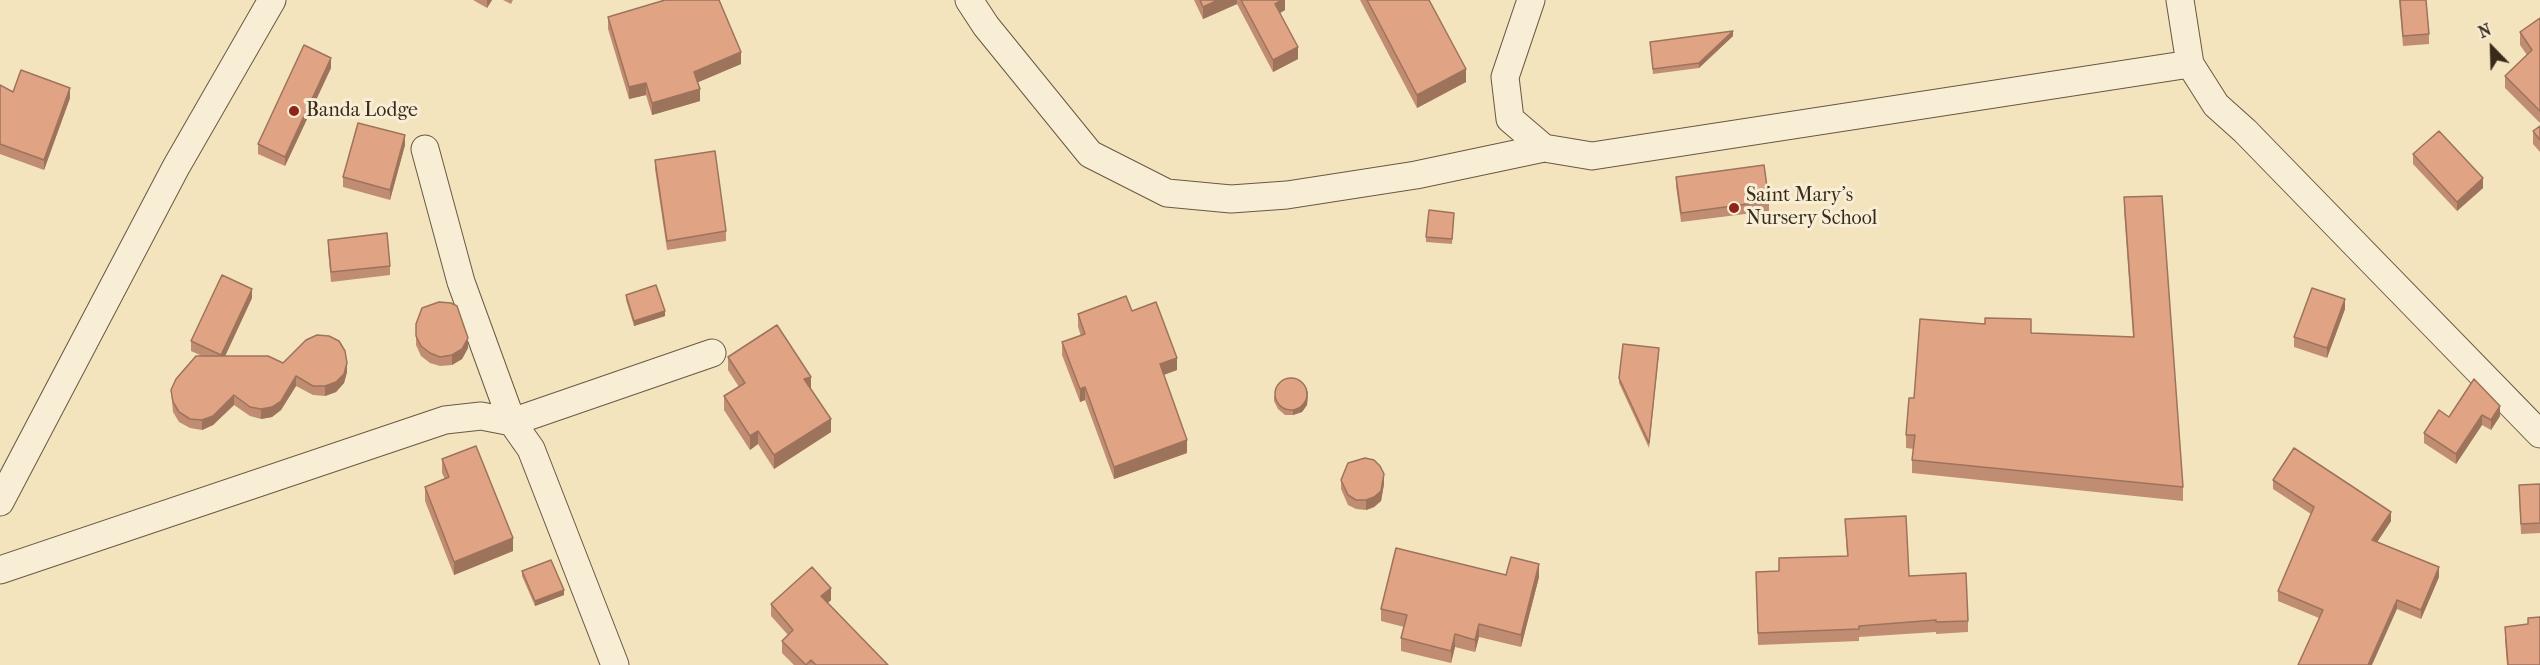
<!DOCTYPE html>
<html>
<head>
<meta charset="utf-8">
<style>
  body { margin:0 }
  #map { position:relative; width:2540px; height:665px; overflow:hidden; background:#f4e4be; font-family:"IM FELL French Canon",serif }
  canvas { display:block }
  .north { position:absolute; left:2462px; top:18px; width:60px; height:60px; -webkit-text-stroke:4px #f8edd5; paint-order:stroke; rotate:337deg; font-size:16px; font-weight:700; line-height:24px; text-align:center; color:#382b1a }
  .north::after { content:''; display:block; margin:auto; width:21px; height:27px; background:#382b1a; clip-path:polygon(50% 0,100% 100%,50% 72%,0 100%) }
</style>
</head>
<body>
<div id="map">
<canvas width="2540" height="665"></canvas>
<div class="north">N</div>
</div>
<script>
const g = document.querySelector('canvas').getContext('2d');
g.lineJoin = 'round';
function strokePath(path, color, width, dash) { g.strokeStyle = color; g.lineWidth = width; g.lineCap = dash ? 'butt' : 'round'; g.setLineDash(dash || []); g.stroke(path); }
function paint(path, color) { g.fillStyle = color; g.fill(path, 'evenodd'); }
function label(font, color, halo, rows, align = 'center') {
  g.font = font + ' "IM FELL French Canon",serif'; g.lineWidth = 6; g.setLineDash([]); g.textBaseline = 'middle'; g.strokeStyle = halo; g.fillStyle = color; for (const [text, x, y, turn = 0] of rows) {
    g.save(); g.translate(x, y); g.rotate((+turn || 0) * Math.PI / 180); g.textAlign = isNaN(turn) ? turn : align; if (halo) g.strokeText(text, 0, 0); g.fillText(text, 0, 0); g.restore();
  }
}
const minor = new Path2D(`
  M 969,0 L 986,26 L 1090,154 L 1167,193 L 1231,199 L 1287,195 L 1416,175 L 1544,148
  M 1531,0 L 1505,77 L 1510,119 L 1544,148 L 1592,156 L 2190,64
  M 2180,0 L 2190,64 L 2216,105 L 2245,131 L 2540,434
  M 425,149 L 461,282 L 512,422 L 712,353
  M 0,502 L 176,167 L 272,0
  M 0,570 L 445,420 L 481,416 L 512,422 L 531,449 L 615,665`);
strokePath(minor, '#675943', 29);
strokePath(minor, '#f8edd5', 27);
paint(new Path2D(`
  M 473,0 L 492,0 L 487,8 Z
  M 503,0 L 513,0 L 511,4 Z
  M 1194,0 L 1285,0 L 1285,10 L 1280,13 L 1298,59 L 1273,72 L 1237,4 L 1203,19 Z
  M 1360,0 L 1429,0 L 1466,82 L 1417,108 Z
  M 2399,0 L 2426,0 L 2429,34 L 2429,44 L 2403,46 Z
  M 608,17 L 741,64 L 698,82 L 700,101 L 652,115 L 646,95 L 629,99 L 608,29 Z
  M 2540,18 L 2540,123 L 2505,88 L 2505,76 L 2527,55 L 2520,45 L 2520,32 Z
  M 1733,36 L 1699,68 L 1653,74 L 1650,42 Z
  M 331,68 L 285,166 L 258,154 L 258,144 Z
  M 0,85 L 13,92 L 70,98 L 44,170 L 0,154 Z
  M 2540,126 L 2540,152 L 2533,144 L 2533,131 Z
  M 405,145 L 390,200 L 343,187 L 343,177 Z
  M 2413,154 L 2483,188 L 2457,211 L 2413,164 Z
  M 655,160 L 726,231 L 726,241 L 667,250 L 655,169 Z
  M 1676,177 L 1769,201 L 1769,211 L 1681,222 L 1676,186 Z
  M 2124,197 L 2183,487 L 2183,501 L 1912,473 L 1912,460 L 1914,449 L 1906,448 L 1906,435 L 2031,333 L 2133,337 L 2124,210 Z
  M 1454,218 L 1452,244 L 1426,242 L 1426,237 Z
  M 328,240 L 390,266 L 390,275 L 331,282 L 328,250 Z
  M 626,295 L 665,316 L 634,326 L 626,300 Z
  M 252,298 L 225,356 L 283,363 L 347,372 L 344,383 L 336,392 L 325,396 L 313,395 L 296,386 L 281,410 L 272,417 L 261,419 L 250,416 L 234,405 L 213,425 L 202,430 L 190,428 L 179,422 L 173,412 L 171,390 L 202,356 L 191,351 L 191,341 Z
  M 2345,309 L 2327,358 L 2294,347 L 2294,337 Z
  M 1132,311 L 1177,370 L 1164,375 L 1187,453 L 1114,479 L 1085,400 L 1080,402 L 1062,355 L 1062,342 L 1081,336 L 1078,327 L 1078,314 Z
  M 416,324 L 468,348 L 462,359 L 452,365 L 440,366 L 430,363 L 421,356 L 416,345 Z
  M 1659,353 L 1649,448 L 1619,383 L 1619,378 Z
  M 728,357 L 811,389 L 831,432 L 774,469 L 758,444 L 750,450 L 724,410 L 724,396 L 739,387 L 728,370 Z
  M 1274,396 L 1308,396 L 1307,405 L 1302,412 L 1293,415 L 1285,415 L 1278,409 L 1274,401 Z
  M 2500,406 L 2500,416 L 2491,430 L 2482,425 L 2456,464 L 2424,443 L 2424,433 L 2449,417 Z
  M 442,459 L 513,551 L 454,575 L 425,501 L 425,487 L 445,479 L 442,473 Z
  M 1341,480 L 1384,484 L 1381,501 L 1374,507 L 1366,510 L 1356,509 L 1348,505 L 1341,489 Z
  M 2273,480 L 2391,521 L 2377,542 L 2439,577 L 2421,619 L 2397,609 L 2319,618 L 2278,601 L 2278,591 L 2311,514 L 2273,489 Z
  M 2540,484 L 2540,533 L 2521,534 L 2519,495 Z
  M 1845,519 L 1909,576 L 1968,621 L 1968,632 L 1936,634 L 1936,632 L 1859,637 L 1859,641 L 1758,645 L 1756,572 L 1779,571 L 1847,556 Z
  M 522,571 L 564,595 L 535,606 L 522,576 Z
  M 1506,575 L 1539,577 L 1521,647 L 1479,637 L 1475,652 L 1455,647 L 1451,663 L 1401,651 L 1401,638 L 1404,627 L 1381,621 L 1381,609 Z
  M 831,600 L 828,603 L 888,665 L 794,665 L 782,653 L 782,641 L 788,635 L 771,616 L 771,604 Z
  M 2528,625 L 2540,665 L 2507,665 L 2505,640 L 2505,627 Z`), '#c18d72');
paint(new Path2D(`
  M 487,0 L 492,0 L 487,8 Z
  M 1218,0 L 1237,0 L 1237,4 L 1203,19 L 1203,7 Z
  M 1282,0 L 1285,0 L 1285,10 L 1275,16 L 1275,4 Z
  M 1733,31 L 1733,36 L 1699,68 L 1699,63 Z
  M 1298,47 L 1298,59 L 1273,72 L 1273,60 Z
  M 741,52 L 741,64 L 694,84 L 694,72 Z
  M 331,58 L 331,68 L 285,166 L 285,157 Z
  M 1466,69 L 1466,82 L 1417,108 L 1417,95 Z
  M 646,83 L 646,95 L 629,99 L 629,87 Z
  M 70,88 L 70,98 L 44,170 L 44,160 Z
  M 700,89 L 700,101 L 652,115 L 652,103 Z
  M 405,135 L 405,145 L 390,200 L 390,190 Z
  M 2483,178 L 2483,188 L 2457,211 L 2457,202 Z
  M 252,289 L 252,298 L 221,365 L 221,355 Z
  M 2345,299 L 2345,309 L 2327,358 L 2327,348 Z
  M 665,311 L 665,316 L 634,326 L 634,321 Z
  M 468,338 L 468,348 L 462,359 L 452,365 L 452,355 Z
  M 1177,358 L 1177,370 L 1160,376 L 1160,364 Z
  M 347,363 L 347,372 L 344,383 L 336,392 L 325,396 L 325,386 Z
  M 296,376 L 296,386 L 281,410 L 272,417 L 261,419 L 261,409 Z
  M 811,377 L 811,390 L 804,379 Z
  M 1085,387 L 1085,400 L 1080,402 L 1080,389 Z
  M 1308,391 L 1307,405 L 1302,412 L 1293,415 L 1293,410 Z
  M 234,395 L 234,405 L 213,425 L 202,430 L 202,420 Z
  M 2500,406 L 2500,416 L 2491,430 L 2491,420 Z
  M 2482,415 L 2482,425 L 2456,464 L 2456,454 Z
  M 831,419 L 831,432 L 774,469 L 774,455 Z
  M 758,431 L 758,444 L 750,450 L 750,436 Z
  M 1187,440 L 1187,453 L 1114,479 L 1114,467 Z
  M 1384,474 L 1384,484 L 1381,501 L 1374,507 L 1366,510 L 1366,500 Z
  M 2391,512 L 2391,521 L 2372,550 L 2372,540 Z
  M 513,538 L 513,551 L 454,575 L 454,562 Z
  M 1539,564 L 1539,577 L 1521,647 L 1521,635 Z
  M 2439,567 L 2439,577 L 2421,619 L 2421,610 Z
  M 831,588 L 831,600 L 821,609 L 821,596 Z
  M 564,590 L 564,595 L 535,606 L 535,601 Z
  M 2397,600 L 2397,609 L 2372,665 L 2368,665 Z
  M 1479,624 L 1479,637 L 1475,652 L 1475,640 Z
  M 1455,634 L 1455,647 L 1451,663 L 1451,651 Z`), '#9d735c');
const building = new Path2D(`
  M 665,0 L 719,0 L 741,52 L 694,72 L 700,89 L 652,103 L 646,83 L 629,87 L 608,17 Z
  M 1200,0 L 1218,0 L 1203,7 Z
  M 1241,0 L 1282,0 L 1275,4 L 1298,47 L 1273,60 Z
  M 1367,0 L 1429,0 L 1466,69 L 1417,95 Z
  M 2400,0 L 2426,0 L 2429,34 L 2403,36 Z
  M 2540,18 L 2540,111 L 2505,76 L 2532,50 L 2520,32 Z
  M 1733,31 L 1699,63 L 1653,69 L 1650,42 Z
  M 304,45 L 331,58 L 285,157 L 258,144 Z
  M 21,70 L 70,88 L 44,160 L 0,144 L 0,85 L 13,92 Z
  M 358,123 L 405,135 L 390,190 L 343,177 Z
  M 2540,126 L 2540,140 L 2533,131 Z
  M 2439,131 L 2483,178 L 2457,202 L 2413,154 Z
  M 715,151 L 726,231 L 667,241 L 655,160 Z
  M 1764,165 L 1769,201 L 1681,213 L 1676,177 Z
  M 2162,196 L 2183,487 L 1912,460 L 1915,435 L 1906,435 L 1909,398 L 1914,398 L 1920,319 L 1985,324 L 1985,318 L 2031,319 L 2031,333 L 2134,337 L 2124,197 Z
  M 1429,210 L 1454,213 L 1452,239 L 1426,237 Z
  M 387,233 L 390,266 L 331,272 L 328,240 Z
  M 222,275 L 252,289 L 221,355 L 191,341 Z
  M 656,285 L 665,311 L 634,321 L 626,295 Z
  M 2312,288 L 2345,299 L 2327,348 L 2294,337 Z
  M 1126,296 L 1132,311 L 1156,302 L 1177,358 L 1160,364 L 1187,440 L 1114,467 L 1085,387 L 1080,389 L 1062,342 L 1085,334 L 1078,314 Z
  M 439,302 L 451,303 L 457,306 L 468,338 L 462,349 L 452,355 L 440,357 L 430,353 L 421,346 L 416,336 L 416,324 L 422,308 Z
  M 777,325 L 811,377 L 804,379 L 831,419 L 774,455 L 758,431 L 750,436 L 724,396 L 745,383 L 728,357 Z
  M 317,335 L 329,336 L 339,341 L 345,351 L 347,363 L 344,374 L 336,382 L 325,386 L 313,386 L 296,376 L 281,401 L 272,407 L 261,409 L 250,407 L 234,395 L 213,416 L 202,420 L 190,419 L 179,412 L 173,402 L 171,390 L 176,379 L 196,356 L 268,356 L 283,363 L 306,340 Z
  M 1623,344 L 1659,348 L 1649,443 L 1619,378 Z
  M1275 394a16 16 0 1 1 32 0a16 16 0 1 1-32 0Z
  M 2474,379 L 2500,406 L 2491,420 L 2482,415 L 2456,454 L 2424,433 L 2439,410 L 2449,417 Z
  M 476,446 L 513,538 L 454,562 L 425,487 L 449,477 L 442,459 Z
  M 2294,448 L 2391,512 L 2372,540 L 2439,567 L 2421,610 L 2397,600 L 2368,665 L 2298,665 L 2323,610 L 2278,591 L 2314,507 L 2273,480 Z
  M 1365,458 L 1374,460 L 1380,466 L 1384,474 L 1381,491 L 1374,497 L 1366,500 L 1356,500 L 1348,495 L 1341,480 L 1348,463 Z
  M 2540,484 L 2540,523 L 2521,524 L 2519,485 Z
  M 1906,516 L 1909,576 L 1966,573 L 1968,621 L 1936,622 L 1936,620 L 1859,626 L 1859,629 L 1758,633 L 1756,572 L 1779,571 L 1779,558 L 1848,556 L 1845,519 Z
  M 1396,548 L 1506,575 L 1511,557 L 1539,564 L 1521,635 L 1479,624 L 1475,640 L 1455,634 L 1451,651 L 1401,638 L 1407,615 L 1381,609 Z
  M 551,560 L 564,590 L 535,601 L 522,571 Z
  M 812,567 L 831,588 L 821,596 L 888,665 L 816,665 L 811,660 L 806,665 L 782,641 L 793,630 L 771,604 Z
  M 2540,617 L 2540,665 L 2508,665 L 2505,627 L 2528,624 L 2528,618 Z`);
paint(building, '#e0a484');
strokePath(building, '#9d735c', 1.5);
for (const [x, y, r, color] of [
  [294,111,6,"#8f2418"],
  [1734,208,6,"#8f2418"]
]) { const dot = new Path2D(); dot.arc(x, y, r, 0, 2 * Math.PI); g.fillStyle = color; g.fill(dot); strokePath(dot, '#f8edd5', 2); }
label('20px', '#382b1a', '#f8edd5', [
  ["Banda Lodge",306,111],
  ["Saint Mary's",1746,196],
  ["Nursery School",1746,219]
], 'left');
</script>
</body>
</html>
